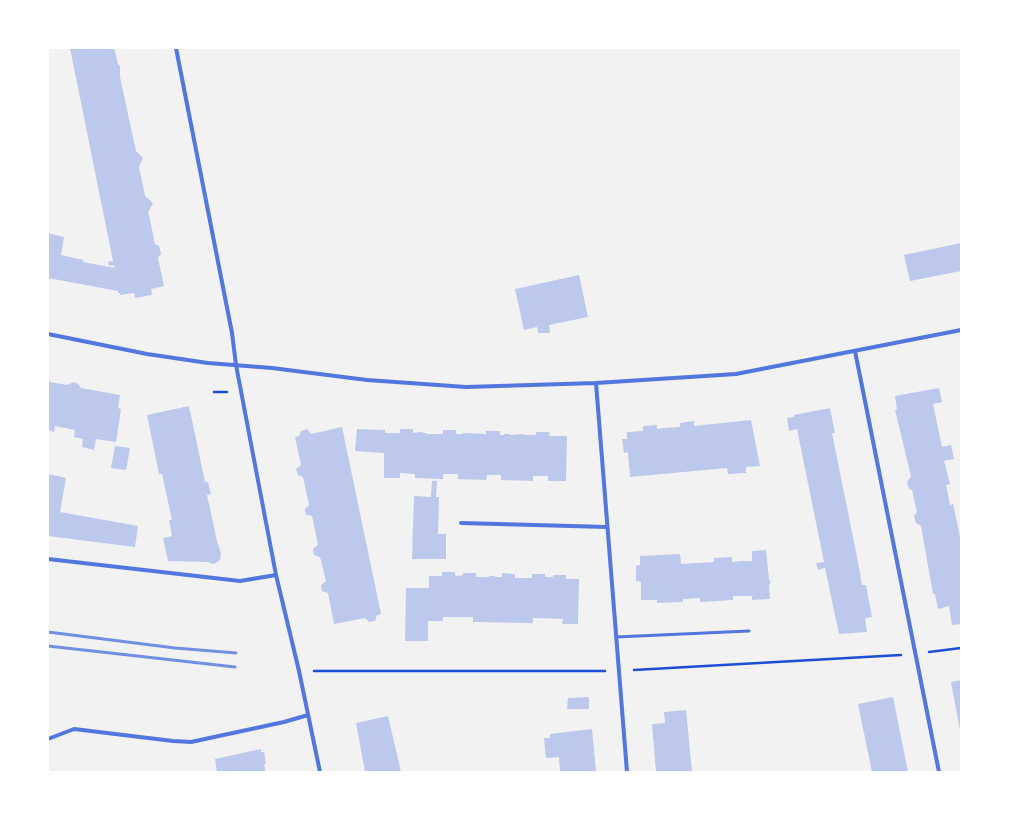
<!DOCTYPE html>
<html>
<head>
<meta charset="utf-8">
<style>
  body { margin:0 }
  #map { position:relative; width:1009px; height:820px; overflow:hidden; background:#f2f2f2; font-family:"Playfair Display",serif }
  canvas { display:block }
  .frame { position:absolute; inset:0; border:49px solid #fff; pointer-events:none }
</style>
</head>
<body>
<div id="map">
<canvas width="1009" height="820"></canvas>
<div class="frame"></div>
</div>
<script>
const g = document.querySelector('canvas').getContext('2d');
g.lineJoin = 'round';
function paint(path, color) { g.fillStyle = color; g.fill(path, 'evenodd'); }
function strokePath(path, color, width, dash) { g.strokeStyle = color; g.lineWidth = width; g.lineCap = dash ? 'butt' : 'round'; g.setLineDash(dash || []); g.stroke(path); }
paint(new Path2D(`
  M 70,48 L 114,48 L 118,64 L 120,66 L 120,77 L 136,151 L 143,158 L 139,167 L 145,196 L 153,203 L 148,212 L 149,215 L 155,244 L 159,246 L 161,254 L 158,258 L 164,286 L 151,289 L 152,295 L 135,298 L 134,293 L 120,295 L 120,293 L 118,293 L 118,291 L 48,278 L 48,233 L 64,237 L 61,255 L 83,260 L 83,262 L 115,268 L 114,265 L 109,266 L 108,262 L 113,261 Z
  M 961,243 L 961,271 L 910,281 L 904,255 Z
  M 579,275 L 588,317 L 549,325 L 550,333 L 538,333 L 537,327 L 524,330 L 515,289 Z
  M 48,379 L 50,382 L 67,385 L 74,382 L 78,384 L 81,388 L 120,395 L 118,408 L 121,409 L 116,442 L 96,439 L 94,450 L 82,447 L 83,439 L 74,437 L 75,430 L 55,426 L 54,432 L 48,430 Z
  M 939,388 L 942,402 L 933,404 L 942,447 L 951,445 L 954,459 L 944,461 L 950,484 L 946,485 L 950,505 L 953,504 L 961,541 L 961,624 L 952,625 L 949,606 L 938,609 L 935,594 L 933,594 L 921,526 L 916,523 L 914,516 L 917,512 L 912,490 L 909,489 L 907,482 L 911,477 L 910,472 L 895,410 L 897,409 L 895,396 Z
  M 189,406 L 205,482 L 208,482 L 211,494 L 207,495 L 217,541 L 221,553 L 220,560 L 214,564 L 207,562 L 168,561 L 163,538 L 172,536 L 169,520 L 172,520 L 162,474 L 159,474 L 147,415 Z
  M 830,408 L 835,433 L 832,433 L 858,562 L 862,585 L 866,585 L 872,617 L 865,618 L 867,632 L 839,634 L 825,568 L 818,570 L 816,563 L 824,562 L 797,429 L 789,431 L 787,418 L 794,417 L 794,415 Z
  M 751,420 L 760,466 L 746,467 L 746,473 L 728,474 L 727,468 L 630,477 L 628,452 L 624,453 L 622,439 L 627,439 L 627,432 L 643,431 L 643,426 L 657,425 L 657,429 L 664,428 L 680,427 L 680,423 L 694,421 L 694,426 Z
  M 342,427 L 381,614 L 377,615 L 375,621 L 369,622 L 365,618 L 334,624 L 328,593 L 322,591 L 321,585 L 326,581 L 320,557 L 314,555 L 313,549 L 318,545 L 312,516 L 306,515 L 305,509 L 309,505 L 303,477 L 298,475 L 296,469 L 301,465 L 295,437 L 299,436 L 301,431 L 307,429 L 311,434 Z
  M 357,429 L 385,430 L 385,433 L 400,433 L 400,429 L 413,429 L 413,433 L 421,432 L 428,434 L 443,434 L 443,430 L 456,430 L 456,434 L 461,434 L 464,433 L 486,434 L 486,431 L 500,431 L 500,435 L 504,435 L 504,434 L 510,434 L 510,435 L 524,434 L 524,435 L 536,435 L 536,432 L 550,432 L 549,436 L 567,436 L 566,481 L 548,481 L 548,476 L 533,476 L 533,481 L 501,480 L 501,475 L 487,475 L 486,480 L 458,479 L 458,474 L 443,474 L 443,479 L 415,478 L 415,474 L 400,473 L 400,478 L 384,478 L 384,453 L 355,451 Z
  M 115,446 L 130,448 L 126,470 L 111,468 Z
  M 48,474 L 66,478 L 60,512 L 138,526 L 135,547 L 48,536 Z
  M 432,481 L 437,481 L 436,497 L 439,497 L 438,534 L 446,534 L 446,559 L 412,559 L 414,496 L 431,497 Z
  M 766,550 L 769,580 L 771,582 L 769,585 L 770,599 L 752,600 L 752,596 L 733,596 L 733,600 L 700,602 L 700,598 L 683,599 L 683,602 L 657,603 L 657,600 L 641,600 L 641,582 L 636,581 L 636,566 L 640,565 L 640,556 L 680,554 L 681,564 L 714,562 L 714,558 L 732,557 L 732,562 L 741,561 L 752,561 L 752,551 Z
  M 442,572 L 455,572 L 455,575 L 457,576 L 463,575 L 463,573 L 476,573 L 476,577 L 488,577 L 489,576 L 495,576 L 495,577 L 502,577 L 502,573 L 515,574 L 515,578 L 532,578 L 532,574 L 545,574 L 545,577 L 553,577 L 553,575 L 566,575 L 566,579 L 579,579 L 578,624 L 562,624 L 563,619 L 533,618 L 533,623 L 473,622 L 473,617 L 443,617 L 443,621 L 428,621 L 428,641 L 405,641 L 406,588 L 429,588 L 429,576 L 442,576 Z
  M 961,680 L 961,729 L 960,730 L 951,682 Z
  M 589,697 L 589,709 L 567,709 L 568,698 Z
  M 893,697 L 908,772 L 872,772 L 858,704 Z
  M 686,710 L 692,772 L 656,772 L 652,724 L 665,723 L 664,712 Z
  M 388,716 L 401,772 L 365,772 L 356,723 Z
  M 592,729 L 596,772 L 560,772 L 559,757 L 546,758 L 544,738 L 550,738 L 550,734 Z
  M 261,749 L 261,752 L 264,752 L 266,763 L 264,765 L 266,772 L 217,772 L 215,759 Z`), '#bdc9ec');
strokePath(new Path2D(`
  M 214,392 L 227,392
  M 929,652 L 961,648
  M 634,670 L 901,655
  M 314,671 L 605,671`), '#1d4ed8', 2.5);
strokePath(new Path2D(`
  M 616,637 L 749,631`), '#5277de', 3);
strokePath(new Path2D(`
  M 176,48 L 232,333 L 236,365 L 276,575 L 299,671 L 320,772
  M 48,334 L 147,354 L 208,363 L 272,368 L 367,380 L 466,387 L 596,383 L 736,374 L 961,330
  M 855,351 L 939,772
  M 596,383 L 627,772
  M 461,523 L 607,527
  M 48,559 L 240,581 L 276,575
  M 48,739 L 74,729 L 173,741 L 191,742 L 284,722 L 308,715`), '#5277de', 4);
strokePath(new Path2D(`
  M 48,632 L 175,648 L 236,653
  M 48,646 L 235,667`), '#7290e2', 3);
</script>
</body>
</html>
